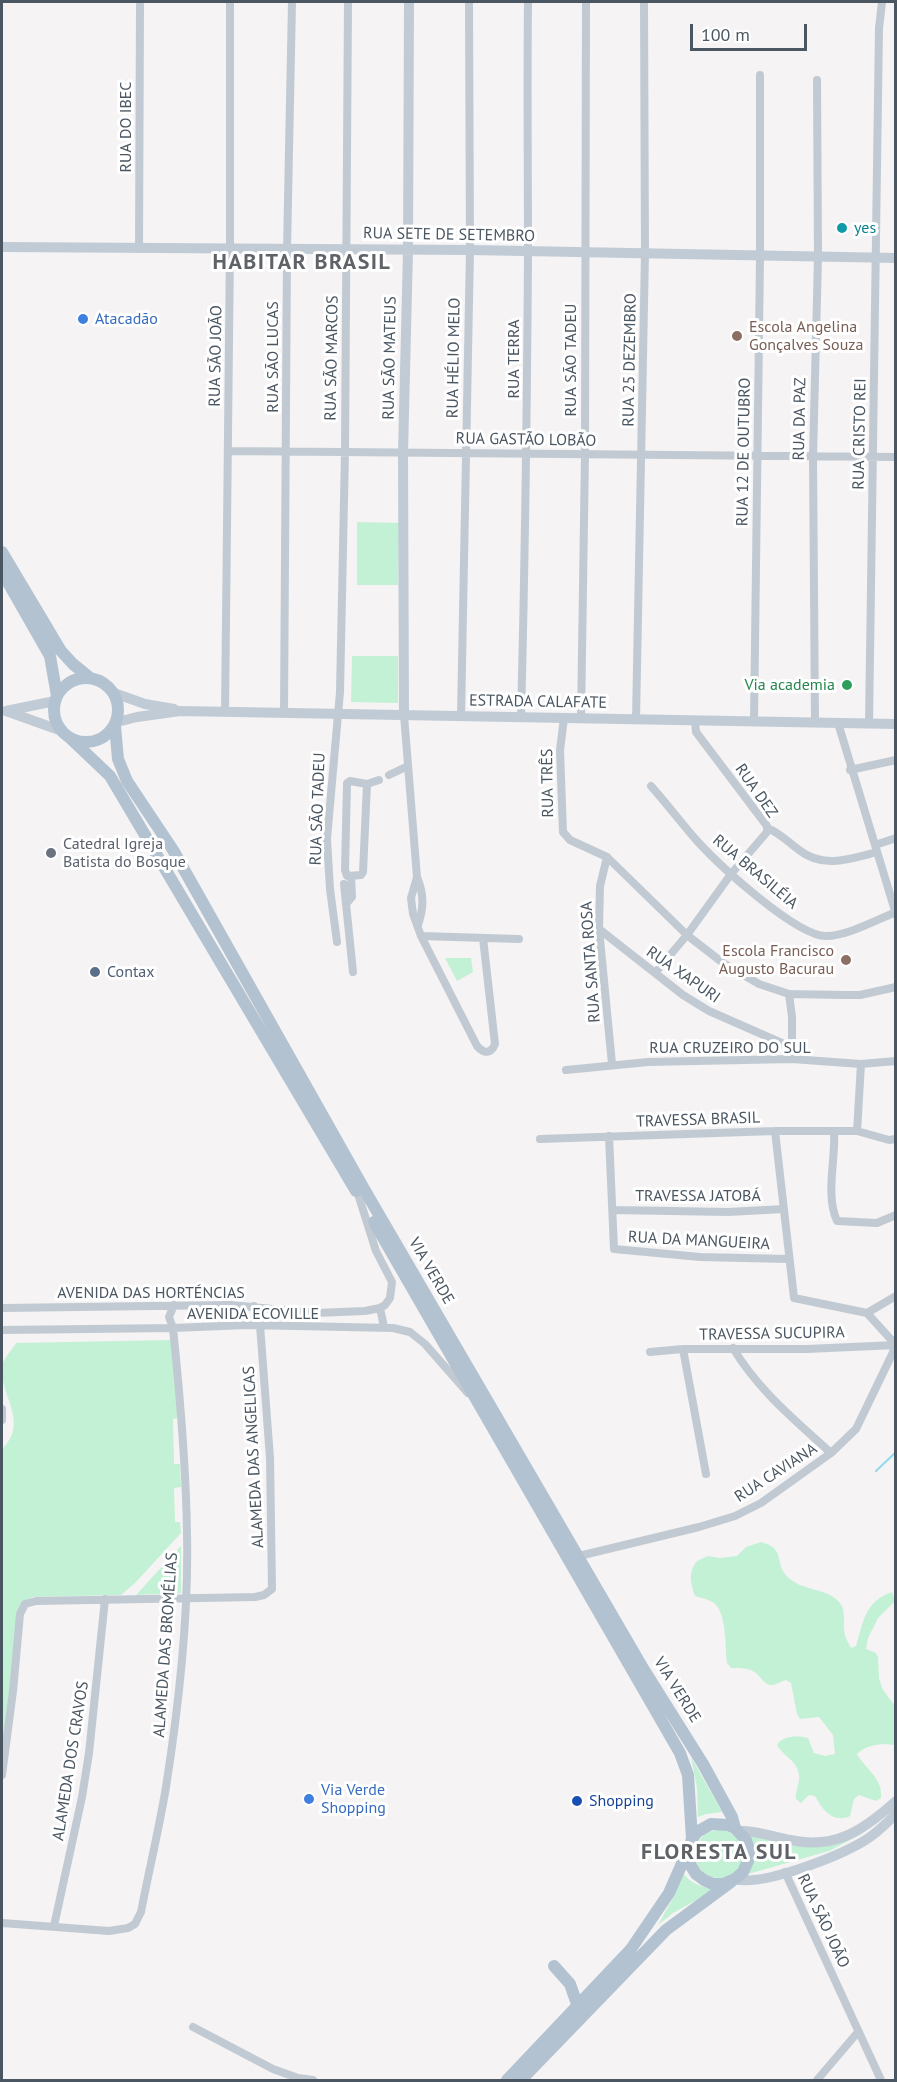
<!DOCTYPE html>
<html>
<head>
<meta charset="utf-8">
<style>
  body { margin:0 }
  #map { position:relative; width:897px; height:2082px; overflow:hidden; background:#f5f3f3; font-family:"PT Sans",sans-serif }
  canvas { display:block }
  .frame { position:absolute; inset:0; border:3px solid #4a5661; pointer-events:none }
  .scale { position:absolute; left:690px; top:24px; width:117px; height:27px; box-sizing:border-box; border:3px solid #4a5661; border-top:0; padding-left:8px; font-size:18px; line-height:21px; white-space:nowrap; color:#4a5661; -webkit-text-stroke:4px #fff; paint-order:stroke }
</style>
</head>
<body>
<div id="map">
<canvas width="897" height="2082"></canvas>
<div class="frame"></div>
<div class="scale">100 m</div>
</div>
<script>
const g = document.querySelector('canvas').getContext('2d');
g.lineJoin = 'round';
function paint(path, color) { g.fillStyle = color; g.fill(path, 'evenodd'); }
function strokePath(path, color, width, dash) { g.strokeStyle = color; g.lineWidth = width; g.lineCap = dash ? 'butt' : 'round'; g.setLineDash(dash || []); g.stroke(path); }
function label(font, color, halo, rows, align = 'center') {
  g.font = font + ' "PT Sans",sans-serif'; g.lineWidth = 6; g.setLineDash([]); g.textBaseline = 'middle'; g.strokeStyle = halo; g.fillStyle = color; for (const [text, x, y, turn = 0] of rows) {
    g.save(); g.translate(x, y); g.rotate((+turn || 0) * Math.PI / 180); g.textAlign = isNaN(turn) ? turn : align; if (halo) g.strokeText(text, 0, 0); g.fillText(text, 0, 0); g.restore();
  }
}
paint(new Path2D(`
  M 357,522 L 399,523 L 398,585 L 357,585 Z
  M 352,656 L 398,656 L 398,703 L 351,702 Z
  M 445,958 L 471,958 L 473,972 L 457,981 Z
  M 172,1340 L 178,1418 L 173,1419 L 174,1464 L 180,1464 L 181,1487 L 174,1488 L 175,1522 L 180,1522 L 181,1533 L 136,1582 L 121,1595 L 33,1597 L 23,1602 L 18,1611 L 15,1653 L 2,1763 L 2,1450 C 6,1444 12,1438 13,1430 C 18,1410 0,1390 2,1366 C 3,1359 12,1350 16,1343 Z
  M 761,1542 C 788,1549 772,1564 790,1579 C 804,1591 828,1588 840,1603 C 847,1612 842,1625 845,1635 C 846,1639 849,1644 851,1648 L 856,1646 C 864,1621 864,1602 892,1592 L 894,1597 L 894,1602 L 878,1618 L 868,1638 L 866,1649 L 876,1653 L 878,1657 L 879,1679 L 883,1690 L 895,1706 L 895,1745 C 882,1743 867,1744 857,1754 C 866,1770 883,1778 881,1798 L 876,1801 L 859,1795 L 854,1799 L 850,1816 C 833,1824 822,1809 815,1796 L 809,1795 L 801,1803 L 796,1799 C 795,1791 800,1784 799,1775 C 798,1761 783,1756 777,1745 C 782,1736 798,1735 808,1738 L 814,1753 L 825,1756 L 835,1754 L 833,1735 L 819,1717 L 800,1719 L 797,1714 L 791,1683 L 786,1680 C 781,1681 776,1685 772,1685 C 764,1685 761,1677 756,1673 C 748,1667 739,1668 731,1668 L 727,1663 C 725,1648 727,1613 714,1603 C 708,1599 701,1598 695,1596 C 690,1583 688,1572 697,1561 L 708,1556 L 720,1558 L 737,1556 L 746,1547 Z
  M 181,1546 L 181,1593 L 136,1595 Z
  M 691,1757 L 722,1812 L 706,1814 L 698,1817 L 697,1788 Z
  M695 1854a24 24 0 1 1 48 0a24 24 0 1 1-48 0Z
  M 864,1833 L 829,1851 L 748,1874 C 755,1860 754,1851 751,1835 L 793,1846 L 816,1847 Z
  M 682,1872 C 691,1884 701,1887 716,1889 L 673,1913 L 658,1925 L 674,1896 Z`), '#c3f1d5');
strokePath(new Path2D(`
  M 876,1471 L 896,1452`), '#90daee', 2);
strokePath(new Path2D(`
  M 139,249 L 140,5
  M 228,451 L 896,457
  M 225,712 L 230,248 L 230,2
  M 284,713 L 287,250 L 292,2
  M 404,715 L 417,877 C 424,894 424,908 418,925
  M 461,716 L 470,250 L 469,2
  M 521,717 C 525,563 527,409 528,255 C 528,170 527,86 528,2
  M 564,718 L 560,750 L 563,832 L 570,840 L 607,857 L 687,935 L 723,963 L 759,984 L 789,994 L 844,995 L 860,995 L 896,987
  M 581,718 L 585,454 L 586,2
  M 636,719 L 645,253 L 644,2
  M 754,721 L 760,257 L 760,75
  M 815,723 L 813,457 L 818,257 L 817,80
  M 838,723 L 896,914
  M 869,724 L 879,28 L 882,2
  M 850,770 L 896,760
  M 389,775 L 408,766
  M 367,784 L 363,872 L 361,875 L 347,876 L 345,870 L 347,783 L 350,781 L 367,784 L 379,780
  M 651,786 C 667,804 682,824 698,842 C 719,865 796,936 826,936 C 847,936 876,920 896,912
  M 767,828 C 780,833 788,842 799,850 C 823,869 850,859 877,852
  M 875,845 L 896,838
  M 607,857 L 600,886 L 599,929 L 612,1064
  M 417,877 L 411,898 L 413,914 L 421,936 L 477,1046 C 484,1054 491,1054 495,1044 L 483,938
  M 344,884 L 353,972
  M 346,904 L 352,897 L 351,876
  M 599,929 L 683,995 L 709,1011 L 791,1047
  M 421,936 L 519,939
  M 337,942 L 330,889 L 327,839 L 340,692 L 345,452 L 348,2
  M 655,973 L 687,935 L 731,874 L 767,832 L 767,826 L 696,732 L 695,720
  M 789,994 L 792,1017 L 792,1059
  M 566,1070 L 648,1062 L 792,1059 L 861,1064 L 896,1061
  M 775,1131 L 794,1298 L 867,1313
  M 834,1131 C 836,1160 825,1194 837,1221 L 877,1223 L 896,1215
  M 857,1131 L 861,1064
  M 609,1136 L 614,1249 L 700,1257 L 788,1259
  M 540,1139 L 775,1131 L 857,1131 L 889,1140 L 896,1139
  M 613,1210 L 728,1212 L 784,1209
  M 2,1308 L 230,1305 L 316,1313 L 365,1311 L 380,1308 L 385,1305 L 390,1298 L 392,1282 L 376,1251 L 358,1194
  M 380,1308 L 384,1327
  M 867,1313 L 896,1345
  M 867,1313 L 896,1296
  M 247,1325 L 255,1317 L 254,1306
  M 2,1330 L 173,1328 L 247,1325 L 393,1328 L 410,1332 L 425,1344 L 468,1393
  M 733,1348 C 758,1390 795,1420 831,1453
  M 683,1349 L 706,1474
  M 650,1352 L 683,1349 L 807,1349 L 896,1345
  M 2,1409 L 2,1420
  M 579,1556 L 699,1527 L 735,1516 L 761,1503 L 831,1453 L 856,1429 L 896,1346
  M 2,1775 L 13,1691 L 20,1614 L 25,1604 L 36,1601 L 255,1597 L 264,1595 L 272,1589 L 270,1458 L 260,1325
  M 785,1872 L 881,2080
  M 2,1923 L 109,1931 L 128,1928 L 135,1924 L 141,1912 C 149,1870 159,1829 166,1787 C 179,1704 189,1618 187,1533 C 186,1464 180,1396 173,1328 L 169,1317 L 174,1305
  M 54,1926 L 82,1797 L 89,1753 L 105,1599
  M 193,2027 L 273,2069 L 298,2078 L 313,2080
  M 817,2080 L 858,2032`), '#c1cad2', 8);
strokePath(new Path2D(`
  M 2,247 L 470,250 L 896,258
  M 114,693 L 145,704 L 174,709
  M 6,711 L 62,731
  M 6,711 L 55,701
  M 404,715 L 403,453 L 408,251 L 409,2
  M 117,722 L 137,717 L 180,711 L 896,724
  M 739,1831 C 756,1830 773,1837 790,1840 C 835,1850 864,1830 896,1801
  M 735,1879 C 762,1887 839,1856 864,1841 C 876,1834 886,1824 896,1814`), '#c1cbd6', 10);
strokePath(new Path2D(`
  M 2,552 L 61,651 L 73,664 L 90,678
  M 2,572 L 50,656 L 57,696
  M54 710a32 32 0 1 1 64 0a32 32 0 1 1-64 0Z
  M 115,726 L 118,759 L 127,781 L 173,850 L 364,1189 L 644,1670 L 703,1764 L 732,1817 L 735,1828 L 746,1840 L 749,1850 L 748,1861 L 743,1872 L 735,1879 L 723,1884 L 713,1884 L 704,1880 L 696,1874 L 691,1866 L 688,1857 L 689,1848 L 692,1839 L 697,1832 L 711,1824 L 728,1825 L 735,1828
  M 69,737 L 110,776 L 356,1191
  M 374,1222 L 680,1753 L 688,1775 L 692,1839
  M 554,1966 L 570,1984 L 578,2007
  M 507,2080 L 631,1949 L 669,1893 L 688,1850
  M 521,2080 L 666,1930 L 731,1882`), '#b3c2d1', 12);
for (const [x, y, r, color] of [
  [842,228,6,"#0f9aa8"],
  [83,319,6,"#3f7fe0"],
  [737,336,6,"#8d6e63"],
  [847,685,6,"#2e9e5b"],
  [51,853,6,"#6b7280"],
  [846,960,6,"#8d6e63"],
  [95,972,6,"#5c6f8a"],
  [309,1799,6,"#3f7fe0"],
  [577,1801,6,"#1a4fb4"]
]) { const dot = new Path2D(); dot.arc(x, y, r, 0, 2 * Math.PI); g.fillStyle = color; g.fill(dot); strokePath(dot, '#fff', 2); }
label('16px', '#4a5661', '#fff', [
  ["RUA DO IBEC",126,127,-90],
  ["RUA SETE DE SETEMBRO",449,235,1],
  ["RUA SÃO JOÃO",216,356,-89],
  ["RUA SÃO LUCAS",273,357,-90],
  ["RUA SÃO MARCOS",332,358,-89],
  ["RUA SÃO MATEUS",390,358,-89],
  ["RUA HÉLIO MELO",454,358,-89],
  ["RUA TERRA",514,359,-90],
  ["RUA SÃO TADEU",571,360,-90],
  ["RUA 25 DEZEMBRO",630,360,-89],
  ["RUA DA PAZ",800,419,-89],
  ["RUA CRISTO REI",860,434,-89],
  ["RUA GASTÃO LOBÃO",526,440,1],
  ["RUA 12 DE OUTUBRO",744,452,-89],
  ["ESTRADA CALAFATE",538,702,1],
  ["RUA TRÊS",548,783,-91],
  ["RUA DEZ",756,791,55],
  ["RUA SÃO TADEU",318,809,-88],
  ["RUA BRASILÉIA",755,872,40],
  ["RUA SANTA ROSA",591,962,-94],
  ["RUA XAPURI",683,975,35],
  ["RUA CRUZEIRO DO SUL",730,1048],
  ["TRAVESSA BRASIL",698,1120,-2],
  ["TRAVESSA JATOBÁ",698,1196],
  ["RUA DA MANGUEIRA",699,1241,3],
  ["VIA VERDE",431,1271,60],
  ["AVENIDA DAS HORTÉNCIAS",151,1293],
  ["AVENIDA ECOVILLE",253,1314],
  ["TRAVESSA SUCUPIRA",772,1334,-1],
  ["ALAMEDA DAS ANGELICAS",254,1457,-93],
  ["RUA CAVIANA",776,1473,-33],
  ["ALAMEDA DAS BROMÉLIAS",166,1645,-86],
  ["VIA VERDE",677,1690,58],
  ["ALAMEDA DOS CRAVOS",71,1761,-81],
  ["RUA SÃO JOÃO",823,1921,65]
]);
label('16px', '#0d838f', '#fff', [
  ["yes",854,228]
], 'left');
label('16px', '#366cbe', '#fff', [
  ["Atacadão",95,319],
  ["Via Verde",321,1790],
  ["Shopping",321,1808]
], 'left');
label('16px', '#785e54', '#fff', [
  ["Escola Angelina",749,327],
  ["Gonçalves Souza",749,345],
  ["Escola Francisco",834,951,"right"],
  ["Augusto Bacurau",834,969,"right"]
], 'left');
label('16px', '#27864d', '#fff', [
  ["Via academia",835,685]
], 'right');
label('16px', '#5b616d', '#fff', [
  ["Catedral Igreja",63,844],
  ["Batista do Bosque",63,862]
], 'left');
label('16px', '#4e5e75', '#fff', [
  ["Contax",107,972]
], 'left');
label('16px', '#164399', '#fff', [
  ["Shopping",589,1801]
], 'left');
g.letterSpacing = '1.5px';
label('bold 22px', '#5f6368', '#fff', [
  ["HABITAR BRASIL",302,263],
  ["FLORESTA SUL",719,1853]
]);
g.letterSpacing = '0px';
</script>
</body>
</html>
